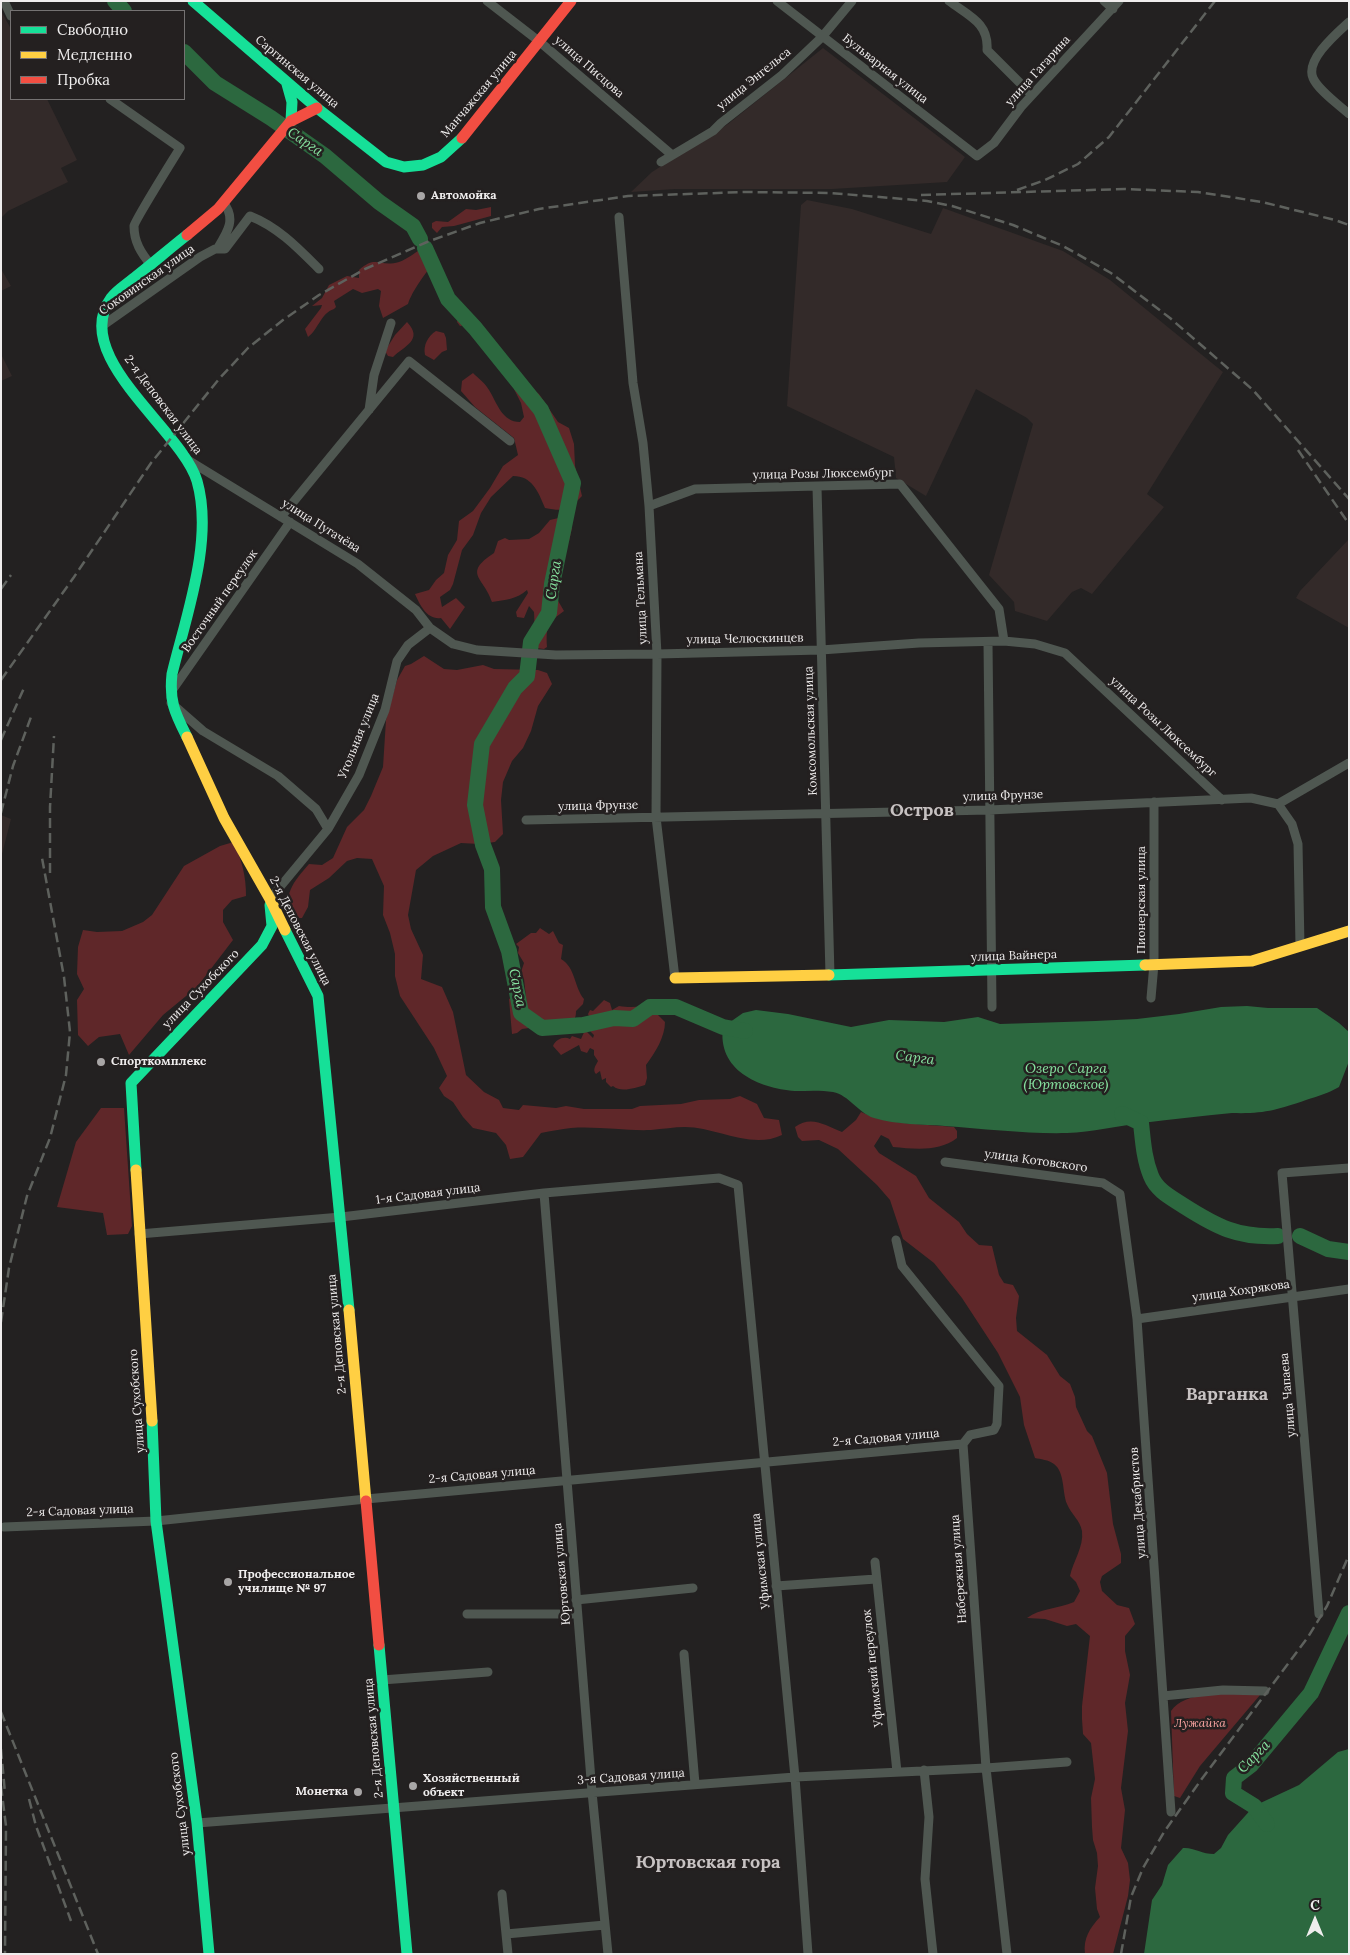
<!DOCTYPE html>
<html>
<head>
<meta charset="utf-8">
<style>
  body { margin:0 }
  #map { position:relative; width:1350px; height:1955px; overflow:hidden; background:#232121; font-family:Lora,serif }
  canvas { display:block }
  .frame { position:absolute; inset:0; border:2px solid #efeded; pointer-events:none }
  .legend { position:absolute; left:10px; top:10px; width:175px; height:90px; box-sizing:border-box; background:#242020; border:1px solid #757272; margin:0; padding:6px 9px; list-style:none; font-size:15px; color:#efeded }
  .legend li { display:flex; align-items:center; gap:10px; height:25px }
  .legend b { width:25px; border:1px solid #757272 }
  .north { position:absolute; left:1290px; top:1895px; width:50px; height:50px; -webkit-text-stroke:4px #242020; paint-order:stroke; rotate:0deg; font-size:14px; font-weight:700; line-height:20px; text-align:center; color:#efeded }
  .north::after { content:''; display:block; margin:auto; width:18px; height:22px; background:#efeded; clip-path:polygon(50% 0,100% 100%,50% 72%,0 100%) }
</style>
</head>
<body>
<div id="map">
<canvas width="1350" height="1955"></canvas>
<div class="frame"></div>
<ul class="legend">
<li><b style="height:6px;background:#16e098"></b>Свободно</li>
<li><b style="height:6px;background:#ffcf43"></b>Медленно</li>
<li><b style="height:6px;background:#f24e42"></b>Пробка</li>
</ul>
<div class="north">С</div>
</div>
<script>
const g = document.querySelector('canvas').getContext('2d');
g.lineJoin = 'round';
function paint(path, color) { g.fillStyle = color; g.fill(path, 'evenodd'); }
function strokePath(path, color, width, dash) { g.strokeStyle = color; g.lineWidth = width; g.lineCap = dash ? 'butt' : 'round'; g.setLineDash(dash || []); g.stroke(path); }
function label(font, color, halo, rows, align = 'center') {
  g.font = font + ' Lora,serif'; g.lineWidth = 5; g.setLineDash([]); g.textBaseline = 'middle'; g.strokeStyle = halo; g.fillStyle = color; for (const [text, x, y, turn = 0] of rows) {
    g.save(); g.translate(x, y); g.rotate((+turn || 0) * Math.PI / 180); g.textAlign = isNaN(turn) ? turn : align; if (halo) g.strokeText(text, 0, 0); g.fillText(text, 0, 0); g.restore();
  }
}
paint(new Path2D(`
  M 1,11 L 11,29 L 11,99 L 47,99 L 77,160 L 61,168 L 68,182 L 8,211 L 1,218 Z
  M 823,48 L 965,157 L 947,182 L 832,189 L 675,189 L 631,192 L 652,172 L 728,124 Z
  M 807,200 L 852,209 L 931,234 L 943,208 L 1063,251 L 1110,280 L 1223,372 L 1147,494 L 1164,507 L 1092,594 L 1081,588 L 1072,592 L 1047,621 L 1015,611 L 1014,602 L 989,575 L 1033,424 L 1027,418 L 976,389 L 926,496 L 896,478 L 894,457 L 787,406 L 801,205 Z
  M 1,269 L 11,286 L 1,291 Z
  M 1,354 L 12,376 L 1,381 Z
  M 1349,539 L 1349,628 L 1296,598 L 1300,591 Z
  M 1,815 L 11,819 L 1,858 Z`), '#332a29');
paint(new Path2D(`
  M 491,207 L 491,216 L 454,226 L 442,227 L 437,233 L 432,228 L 432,223 L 436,221 L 448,222 L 466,209 L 476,210 Z
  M 423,248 L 428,249 L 435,262 C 426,272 412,291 408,304 L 383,318 L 379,306 L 381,291 L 378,289 L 362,293 L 353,289 L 334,301 L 336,307 L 334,309 C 321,313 318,330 308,337 L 305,329 L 321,308 L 322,305 L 312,306 L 322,298 L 329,285 L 347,276 L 359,278 L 359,270 C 377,254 379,268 399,262 C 408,259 415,252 423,248 Z
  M 465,313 L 469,318 L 465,325 L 460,326 L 457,322 L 459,316 Z
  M 407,322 C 424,340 404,346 393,357 L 388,356 L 385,351 L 395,335 Z
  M 436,331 L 444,333 L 446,338 L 447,350 L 442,352 L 434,360 L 425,355 C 423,345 428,336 436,331 Z
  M 473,373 C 478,378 485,383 489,390 C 497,403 502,422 520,422 L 524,417 L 521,403 L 514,389 L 521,383 L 531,388 L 539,394 L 558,422 L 569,428 L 574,444 L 575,466 L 582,496 C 568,510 565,512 545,508 C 538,491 532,476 513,476 L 491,497 L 481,513 L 473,535 L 462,550 L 453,584 L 450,590 L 440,597 L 442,607 L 456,598 L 465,607 L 450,629 L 441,618 C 427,620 420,605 415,594 L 429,590 L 436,580 L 444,573 L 448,555 L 457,540 L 459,521 L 473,511 L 490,488 L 503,466 L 518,455 L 514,438 L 475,407 L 461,391 L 462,381 Z
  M 567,516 L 572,528 L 569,541 C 554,553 563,563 557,577 L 549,579 L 548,588 L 557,599 L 564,611 C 547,623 546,626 547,647 L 544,649 L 536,648 L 531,642 L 535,634 L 534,612 L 529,606 L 524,618 L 517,617 L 516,612 L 528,593 L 527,590 C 517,599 505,600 492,602 C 484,577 462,574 494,553 L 498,541 L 505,538 L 509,540 L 529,539 L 539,533 L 550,520 Z
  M 424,656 L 444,669 L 457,670 L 483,665 L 494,669 L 538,670 L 547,673 L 552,684 L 538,706 L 531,731 L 523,748 L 512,761 L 503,782 L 501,800 L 503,834 L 495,842 L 479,844 L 461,843 L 433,856 L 416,870 L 408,915 L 411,929 L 423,955 L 421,979 L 442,987 L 453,1012 L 466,1075 L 484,1092 L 499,1100 L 503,1108 L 519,1110 L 523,1105 L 556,1108 L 566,1106 L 584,1109 L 632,1109 L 640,1106 L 681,1104 L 699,1100 L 730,1099 L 740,1096 L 757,1104 L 764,1118 L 779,1120 L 782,1135 C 751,1150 717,1127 685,1127 C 674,1127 663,1129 651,1130 C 625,1131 598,1126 571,1128 C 561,1129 551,1131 541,1133 L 523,1157 L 510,1159 L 506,1145 L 496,1133 L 473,1128 L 463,1117 L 453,1102 L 444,1096 L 439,1088 L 447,1076 L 434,1048 L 400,996 L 395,976 L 395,954 L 390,933 L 383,915 L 384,886 L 372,859 L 357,858 L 347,861 L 329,878 L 310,890 L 308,907 L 302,918 L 296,918 C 278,899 295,880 309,864 L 322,865 L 333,858 L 347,827 L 364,810 L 371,796 L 383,767 L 386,720 L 397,680 L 405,666 L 411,664 Z
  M 237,841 L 234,843 C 242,861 246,876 246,896 L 232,900 L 223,910 L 223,922 L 233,940 L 197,987 L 163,1015 L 129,1055 L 120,1034 L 99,1037 L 88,1046 L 78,1035 L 77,1000 L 84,989 L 77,974 L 78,947 L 83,930 L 97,932 L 122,931 L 143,922 L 152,915 L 184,866 L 220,846 Z
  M 540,928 L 549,934 L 553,931 L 559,943 L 563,945 L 561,959 C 576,968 574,987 584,999 L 583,1004 L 576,1011 C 576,1019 574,1021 567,1024 L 566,1032 L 554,1031 L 553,1023 C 541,1023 537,1017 529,1028 L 522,1029 L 517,1033 L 512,1034 L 509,999 L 519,993 L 522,1004 L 527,1006 L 524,979 L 521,972 L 524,963 L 518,953 L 519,947 L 516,944 L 531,933 L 536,933 Z
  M 604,1000 L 610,1003 L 612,1010 L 619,1006 C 631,1008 638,1006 650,1007 L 665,1022 C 665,1037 655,1053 646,1065 L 647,1078 L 645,1085 C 635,1088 621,1093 613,1086 L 611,1087 L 606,1082 L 606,1078 L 602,1080 L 600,1071 L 596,1074 C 592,1070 596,1065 598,1061 L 594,1055 L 594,1050 L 590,1048 L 587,1053 L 581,1051 L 579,1045 L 561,1055 L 553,1046 C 556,1039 564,1036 570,1039 L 572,1036 L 581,1039 L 585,1030 L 593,1038 L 594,1035 L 589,1030 L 591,1025 L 589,1023 L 590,1019 L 588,1014 L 590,1010 L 593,1011 Z
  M 101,1108 L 124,1108 L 132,1226 L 128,1234 L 107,1235 L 103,1213 L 57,1207 L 76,1142 Z
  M 861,1112 C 889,1125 923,1124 954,1127 L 957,1131 L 957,1138 C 939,1152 915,1149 893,1147 L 889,1139 L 881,1135 L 874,1146 L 879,1153 L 916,1176 L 929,1198 L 959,1222 L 967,1234 L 979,1245 L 992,1246 L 999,1275 L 1004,1283 L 1013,1285 L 1019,1296 L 1016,1318 L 1017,1331 L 1047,1355 L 1060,1376 L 1070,1384 L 1075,1397 L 1076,1407 L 1087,1431 L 1092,1436 L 1107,1473 L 1113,1524 L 1121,1554 L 1121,1563 L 1102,1576 L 1100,1582 L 1102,1591 L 1117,1605 L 1129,1608 L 1135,1624 L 1125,1636 L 1125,1651 L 1130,1675 L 1125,1703 L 1128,1731 L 1121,1788 L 1125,1810 L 1121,1848 L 1128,1863 L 1130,1880 L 1128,1896 L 1113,1954 L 1085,1954 C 1083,1938 1090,1928 1100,1917 L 1097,1909 L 1095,1888 L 1098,1866 L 1097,1853 L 1093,1840 L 1092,1827 L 1091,1798 L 1095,1779 L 1091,1743 L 1083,1734 L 1082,1719 L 1082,1706 L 1090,1636 L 1076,1624 L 1067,1626 L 1045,1619 L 1027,1618 C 1040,1608 1058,1609 1074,1602 L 1080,1591 L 1076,1582 L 1070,1576 C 1073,1561 1084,1547 1082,1531 C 1080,1520 1071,1514 1067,1504 C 1062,1492 1065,1472 1054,1464 C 1049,1460 1040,1459 1035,1458 L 1024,1425 L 1020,1397 L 998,1353 L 962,1298 L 934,1263 L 903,1239 L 890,1200 L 877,1185 L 838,1149 L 819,1140 L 802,1141 L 798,1137 L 795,1127 C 811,1115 825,1125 842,1132 L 856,1120 Z
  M 1243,1693 L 1259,1693 L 1260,1695 L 1200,1766 L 1180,1798 L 1174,1796 L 1171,1711 C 1185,1691 1222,1695 1243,1693 Z`), '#5f2729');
paint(new Path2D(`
  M 1247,1006 L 1268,1008 L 1317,1008 L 1339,1023 L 1349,1032 L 1349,1061 L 1339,1087 C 1329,1093 1318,1096 1306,1100 C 1277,1110 1264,1114 1232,1113 C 1202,1116 1172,1119 1142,1123 C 1117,1126 1092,1132 1067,1133 C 1029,1134 984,1129 945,1126 C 922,1124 897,1125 874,1118 C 858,1113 849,1095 833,1092 C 821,1090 807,1091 795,1091 C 758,1088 717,1070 723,1027 L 743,1013 L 756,1010 L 788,1014 L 851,1027 L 889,1020 L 944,1022 L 978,1017 L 1000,1024 L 1095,1021 L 1137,1019 L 1179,1014 L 1221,1007 Z
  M 1349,1749 L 1349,1954 L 1144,1954 L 1152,1900 L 1162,1885 L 1168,1865 L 1183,1848 C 1193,1847 1202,1854 1214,1854 L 1221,1848 L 1228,1835 L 1254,1806 L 1299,1785 L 1338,1752 Z`), '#2c683f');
strokePath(new Path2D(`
  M 115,1 L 124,11
  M 184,52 L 215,83 L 271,118 L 325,156 L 379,202 L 413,226 L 420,239
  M 425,248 L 448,299 L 475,328 L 541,410 L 573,483 L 552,584 L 549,613 L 531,642 L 527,676 L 515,688 L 482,744 L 475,805 L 483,845 L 492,869 L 493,907 L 509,951 L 521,1013 L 542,1028 L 583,1025 L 614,1018 L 633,1019 L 650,1007 L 676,1007 L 723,1027 L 745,1031
  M 1122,1114 L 1141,1123 C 1143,1141 1144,1159 1151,1176 C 1157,1191 1172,1198 1184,1206 C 1217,1227 1238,1238 1278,1236
  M 1300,1236 L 1328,1249 L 1349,1252
  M 1267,1824 L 1254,1806 L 1233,1793 L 1234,1778 L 1251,1765 L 1311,1693 L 1349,1613`), '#2c683f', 16);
strokePath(new Path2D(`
  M 4,1 L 11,16
  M 487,1 L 540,42 L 672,155
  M 777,1 L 977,156 L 994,143 L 1021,107 L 1119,1
  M 949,1 C 969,16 989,23 987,50 L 1032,95
  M 1104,1 L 1113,9
  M 1349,22 C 1337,33 1305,60 1313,78 C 1318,90 1339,105 1349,114
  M 110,99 L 180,148 C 174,158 135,220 134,226 C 134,242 141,253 151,265
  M 661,162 L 713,131 L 721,123 L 782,75 L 822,37 L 852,1
  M 619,217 L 633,383 L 643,443 L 649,506 L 657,654 L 656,817 L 675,978
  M 217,249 C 227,233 237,219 223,202
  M 102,326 L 200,257 L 215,249 L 225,249 L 250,216 C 278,227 298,248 319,269
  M 369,410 L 374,375 L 391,323
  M 188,460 L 358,564 L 416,610 L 430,628 L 453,644 L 477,650 L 556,655 L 657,654 L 821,650 L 919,643 L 1004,641 L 1035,644 L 1065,653 L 1222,800
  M 817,487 L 830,975
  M 649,506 L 695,489 L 900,484 L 999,609 L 1004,641
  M 281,517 L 409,361 L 510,441
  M 988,643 L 992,1007
  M 171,692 L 290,522
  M 171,703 L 203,731 L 278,776 L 316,809 L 328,829
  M 1278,804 L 1292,824 L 1298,844 L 1300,946
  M 526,820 L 989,810 L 1251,798 L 1278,804 L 1349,763
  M 270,899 L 328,829 L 359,775 L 385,710 L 397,661 L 408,645 L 430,628
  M 1151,998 L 1154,964 L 1154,802
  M 945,1162 L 1103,1183 L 1120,1194 L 1137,1319 L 1171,1812
  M 544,1193 L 592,1792 L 608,1954
  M 139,1234 L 341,1217 L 544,1193 L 719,1178 L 738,1185 L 795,1777 L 808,1954
  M 896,1240 L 902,1266 L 999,1386 L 997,1424 L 994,1430 L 970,1435 L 963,1444 L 986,1768 L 1007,1954
  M 1137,1319 L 1349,1289
  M 4,1527 L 156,1521 L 366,1499 L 963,1444
  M 875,1562 L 897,1772
  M 776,1586 L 876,1579
  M 576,1600 L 693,1588
  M 467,1614 L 577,1614
  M 1319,1614 L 1282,1173 L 1349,1168
  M 684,1654 L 695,1784
  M 382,1680 L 488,1672
  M 1163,1696 L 1223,1690 L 1265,1691
  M 924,1770 L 929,1817 L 925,1879 L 933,1954
  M 197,1823 L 795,1777 L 986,1768 L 1067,1762
  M 502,1894 L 508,1954
  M 506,1934 L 605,1925`), '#4f5751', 9);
strokePath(new Path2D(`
  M 193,1 L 317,108 L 386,162 L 404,167 L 423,165 L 441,157 L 462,138
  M 287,84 L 292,102 L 291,121
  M 187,737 C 175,713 169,702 172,674 C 186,616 214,540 197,481 C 182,430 69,356 111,298 C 117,290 127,284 134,278 C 152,264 169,249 187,235
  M 285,930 L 318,996 L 349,1310
  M 829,975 L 1145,965
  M 136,1170 L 131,1083 L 262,945 L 272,926 L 270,905
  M 152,1421 L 156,1521 L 197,1823 L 209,1954
  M 379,1645 L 407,1954`), '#16e098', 11);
strokePath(new Path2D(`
  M 187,737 L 224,818 L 270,899 L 285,930
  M 1145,965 L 1252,961 L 1349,931
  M 675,978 L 829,975
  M 136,1170 L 152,1421
  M 349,1310 L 366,1501`), '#ffcf43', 11);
strokePath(new Path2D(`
  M 462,138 L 571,1
  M 187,235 L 218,209 L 291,121 L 317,108
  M 366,1501 L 379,1645`), '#f24e42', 11);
strokePath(new Path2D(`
  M 1017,190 L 1045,180 L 1078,164 L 1109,137 L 1215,1
  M 921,195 L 1125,189 L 1198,192 L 1262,202 L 1335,220 L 1349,225
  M 1298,450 L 1349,524
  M 1,589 L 11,575
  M 1,680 L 74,577 L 151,463 L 219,379 L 248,348 L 283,320 L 319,295 L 365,269 L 427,242 L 480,223 L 539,209 L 628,196 L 746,192 L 831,193 L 927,201 L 952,206 L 1013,225 L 1063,246 L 1111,273 L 1170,318 L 1253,390 L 1349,499
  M 1,740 L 24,688
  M 1,813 L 13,766 L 31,717
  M 50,873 L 50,807 L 54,736
  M 1,1322 L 9,1268 L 27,1196 L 50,1138 L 66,1075 L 70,1032 L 64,977 L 42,858
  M 1,1712 L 98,1954
  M 1,1749 L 5,1793
  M 1,1786 L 6,1826 L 5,1954
  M 29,1799 L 36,1826 L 71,1921
  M 1121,1954 L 1131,1897 L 1143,1868 L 1164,1832 L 1201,1780 L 1308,1637 L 1327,1606 L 1349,1555`), '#5e615d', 2.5, [10, 5]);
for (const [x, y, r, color] of [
  [421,196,5,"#a8a6a6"],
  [101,1062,5,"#a8a6a6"],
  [228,1582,5,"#a8a6a6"],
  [413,1786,5,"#a8a6a6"],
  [358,1792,5,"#a8a6a6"]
]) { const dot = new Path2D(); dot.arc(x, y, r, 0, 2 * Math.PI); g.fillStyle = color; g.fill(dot); strokePath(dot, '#242020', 2); }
label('12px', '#efeded', '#242020', [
  ["улица Писцова",589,67,41],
  ["Бульварная улица",885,69,38],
  ["улица Гагарина",1038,71,-48],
  ["Саргинская улица",297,72,40],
  ["улица Энгельса",754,79,-39],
  ["Манчажская улица",479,94,-50],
  ["Соковинская улица",147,280,-35],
  ["2-я Деповская улица",163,405,53],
  ["улица Розы Люксембург",823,474,-1],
  ["улица Пугачёва",321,526,32],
  ["улица Тельмана",641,598,-93],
  ["Восточный переулок",220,601,-55],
  ["улица Челюскинцев",745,639,-1],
  ["улица Розы Люксембург",1163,727,43],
  ["Комсомольская улица",811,731,-92],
  ["Угольная улица",359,736,-68],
  ["улица Фрунзе",1003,796,-2],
  ["улица Фрунзе",598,806,-1],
  ["Пионерская улица",1142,900,-90],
  ["2-я Деповская улица",300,931,63],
  ["улица Вайнера",1014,956,-2],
  ["улица Сухобского",201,989,-46],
  ["улица Котовского",1036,1161,8],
  ["1-я Садовая улица",428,1194,-7],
  ["улица Хохрякова",1241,1291,-8],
  ["2-я Деповская улица",337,1334,-95],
  ["улица Чапаева",1288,1395,-95],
  ["улица Сухобского",137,1401,-94],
  ["2-я Садовая улица",886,1438,-5],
  ["2-я Садовая улица",482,1475,-5],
  ["улица Декабристов",1138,1503,-94],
  ["2-я Садовая улица",80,1511,-2],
  ["Уфимская улица",761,1561,-96],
  ["Набережная улица",959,1569,-94],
  ["Юртовская улица",562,1574,-95],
  ["Уфимский переулок",873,1668,-96],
  ["2-я Деповская улица",374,1738,-95],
  ["3-я Садовая улица",631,1777,-4],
  ["улица Сухобского",180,1804,-97]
]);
label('bold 12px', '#efeded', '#242020', [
  ["Автомойка",431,196],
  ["Спорткомплекс",111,1062],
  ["Профессиональное",238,1575],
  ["училище № 97",238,1589],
  ["Хозяйственный",423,1779],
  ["объект",423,1793],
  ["Монетка",348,1792,"right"]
], 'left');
label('italic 12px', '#fca5a2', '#242020', [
  ["Лужайка",1200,1724]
]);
label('italic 14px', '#87e3a0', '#242020', [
  ["Сарга",305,142,34],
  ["Сарга",554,580,-81],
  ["Сарга",517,988,78],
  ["Сарга",915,1058,7],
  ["Озеро Сарга",1066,1069],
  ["(Юртовское)",1066,1085],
  ["Сарга",1254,1757,-46]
]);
label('bold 18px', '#c7c2c2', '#242020', [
  ["Остров",922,811],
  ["Варганка",1227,1395],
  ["Юртовская гора",708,1863]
]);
</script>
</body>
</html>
